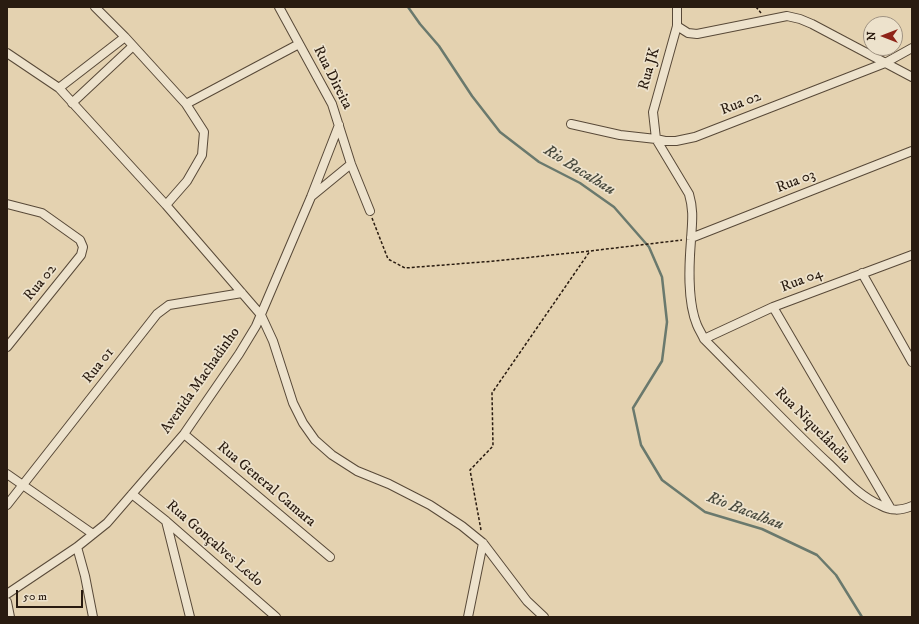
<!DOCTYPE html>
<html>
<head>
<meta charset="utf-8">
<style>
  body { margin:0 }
  #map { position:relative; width:919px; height:624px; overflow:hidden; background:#e4d2b0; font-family:"IM FELL DW Pica",serif }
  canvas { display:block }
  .frame { position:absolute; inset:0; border:8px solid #291b10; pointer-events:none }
  .north { position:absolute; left:863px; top:16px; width:40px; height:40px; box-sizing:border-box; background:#ede2cc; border:1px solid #9f9281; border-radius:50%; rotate:270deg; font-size:11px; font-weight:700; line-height:16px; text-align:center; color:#291b10 }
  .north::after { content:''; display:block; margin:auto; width:14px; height:18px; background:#8f2418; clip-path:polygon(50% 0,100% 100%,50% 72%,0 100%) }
  .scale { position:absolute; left:16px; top:590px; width:67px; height:18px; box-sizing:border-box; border:2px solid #291b10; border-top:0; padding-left:5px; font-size:12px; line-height:14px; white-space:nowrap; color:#291b10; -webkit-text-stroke:3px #ede2cc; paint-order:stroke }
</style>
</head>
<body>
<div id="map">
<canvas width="919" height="624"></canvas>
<div class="frame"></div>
<div class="north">N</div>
<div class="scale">50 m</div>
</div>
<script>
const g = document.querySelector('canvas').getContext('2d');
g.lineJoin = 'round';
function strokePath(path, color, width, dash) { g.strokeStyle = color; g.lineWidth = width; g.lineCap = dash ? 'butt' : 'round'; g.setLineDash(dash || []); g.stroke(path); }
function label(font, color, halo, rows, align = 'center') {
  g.font = font + ' "IM FELL DW Pica",serif'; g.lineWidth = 3.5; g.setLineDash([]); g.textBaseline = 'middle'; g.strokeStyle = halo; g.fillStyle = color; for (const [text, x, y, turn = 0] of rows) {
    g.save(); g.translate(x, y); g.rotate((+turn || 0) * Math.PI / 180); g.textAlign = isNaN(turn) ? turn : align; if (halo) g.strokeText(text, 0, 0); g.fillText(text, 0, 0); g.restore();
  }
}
strokePath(new Path2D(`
  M 408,7 L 420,24 L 439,46 L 472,96 L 500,132 L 539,162 L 580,183 L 614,207 L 649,247 L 662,277 L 667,322 L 662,361 L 633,408 L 641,445 L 662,480 L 705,512 L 762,529 L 817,555 L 836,575 L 862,617`), '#6a796d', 2.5);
const street = new Path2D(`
  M 95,7 L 125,37 L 186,104 L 204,132 L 202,155 L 187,181 L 166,205
  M 279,7 L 332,104 L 351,164 L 370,211
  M 677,7 L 677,26 L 653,112 L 656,139 L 689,194 C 694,211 692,222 691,240 C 689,265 687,301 697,325 C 699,330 702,334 704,339 C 745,380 785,423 828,463 C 844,478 859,496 880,505 C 891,511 900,511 912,506
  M 677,26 L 688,33 L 697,34 L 787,16 L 800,19 L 812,24 L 912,77
  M 7,53 L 59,88 L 166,205 L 261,315 L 273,341 L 293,403 L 303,423 L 315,440 L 332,455 L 357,471 L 389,484 L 430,505 L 462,526 L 483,543 L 527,601 L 544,617
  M 59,88 L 125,37
  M 72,103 L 133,46
  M 186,104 L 299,44
  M 571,124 L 620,135 L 656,139 L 665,141 L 676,141 L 695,137 L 885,63 L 912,48
  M 312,196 L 351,164
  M 7,204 L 42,213 L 80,240 L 83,247 L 81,255 L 7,347
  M 691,238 L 912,151
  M 862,273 L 912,362
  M 773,307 L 891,509
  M 704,339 L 773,307 L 912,255
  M 184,434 L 330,557
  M 7,474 L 93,534
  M 132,494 L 166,521 L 276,617
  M 7,505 L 157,314 L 169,305 L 242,293
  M 166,521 L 190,617
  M 77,547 L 85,576 L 93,617
  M 7,594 L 77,547 L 107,523 L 184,434 L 239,354 L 256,326 L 311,197 L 339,125
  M 7,602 L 10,617
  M 468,617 L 483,543`);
strokePath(street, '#584938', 10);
strokePath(new Path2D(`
  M 756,7 L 761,13
  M 372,218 L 388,259 L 405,268 L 495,261 L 590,251 L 682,240
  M 481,530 L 470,470 L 493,446 L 492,393 L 590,251`), '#291b10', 1.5, [3, 2]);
strokePath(street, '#ede2cc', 8);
label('15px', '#291b10', '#ede2cc', [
  ["Rua JK",650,69,-74],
  ["Rua Direita",332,78,63],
  ["Rua 02",741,104,-21],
  ["Rua 03",796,182,-21],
  ["Rua 04",802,281,-21],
  ["Rua 02",41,283,-51],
  ["Rua 01",99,366,-52],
  ["Avenida Machadinho",201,381,-55],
  ["Rua Niquelândia",812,426,45],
  ["Rua General Camara",266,485,40],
  ["Rua Gonçalves Ledo",214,544,41]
]);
label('italic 16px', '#494a3e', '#ede2cc', [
  ["Rio Bacalhau",579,171,32],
  ["Rio Bacalhau",745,512,21]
]);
</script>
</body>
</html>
